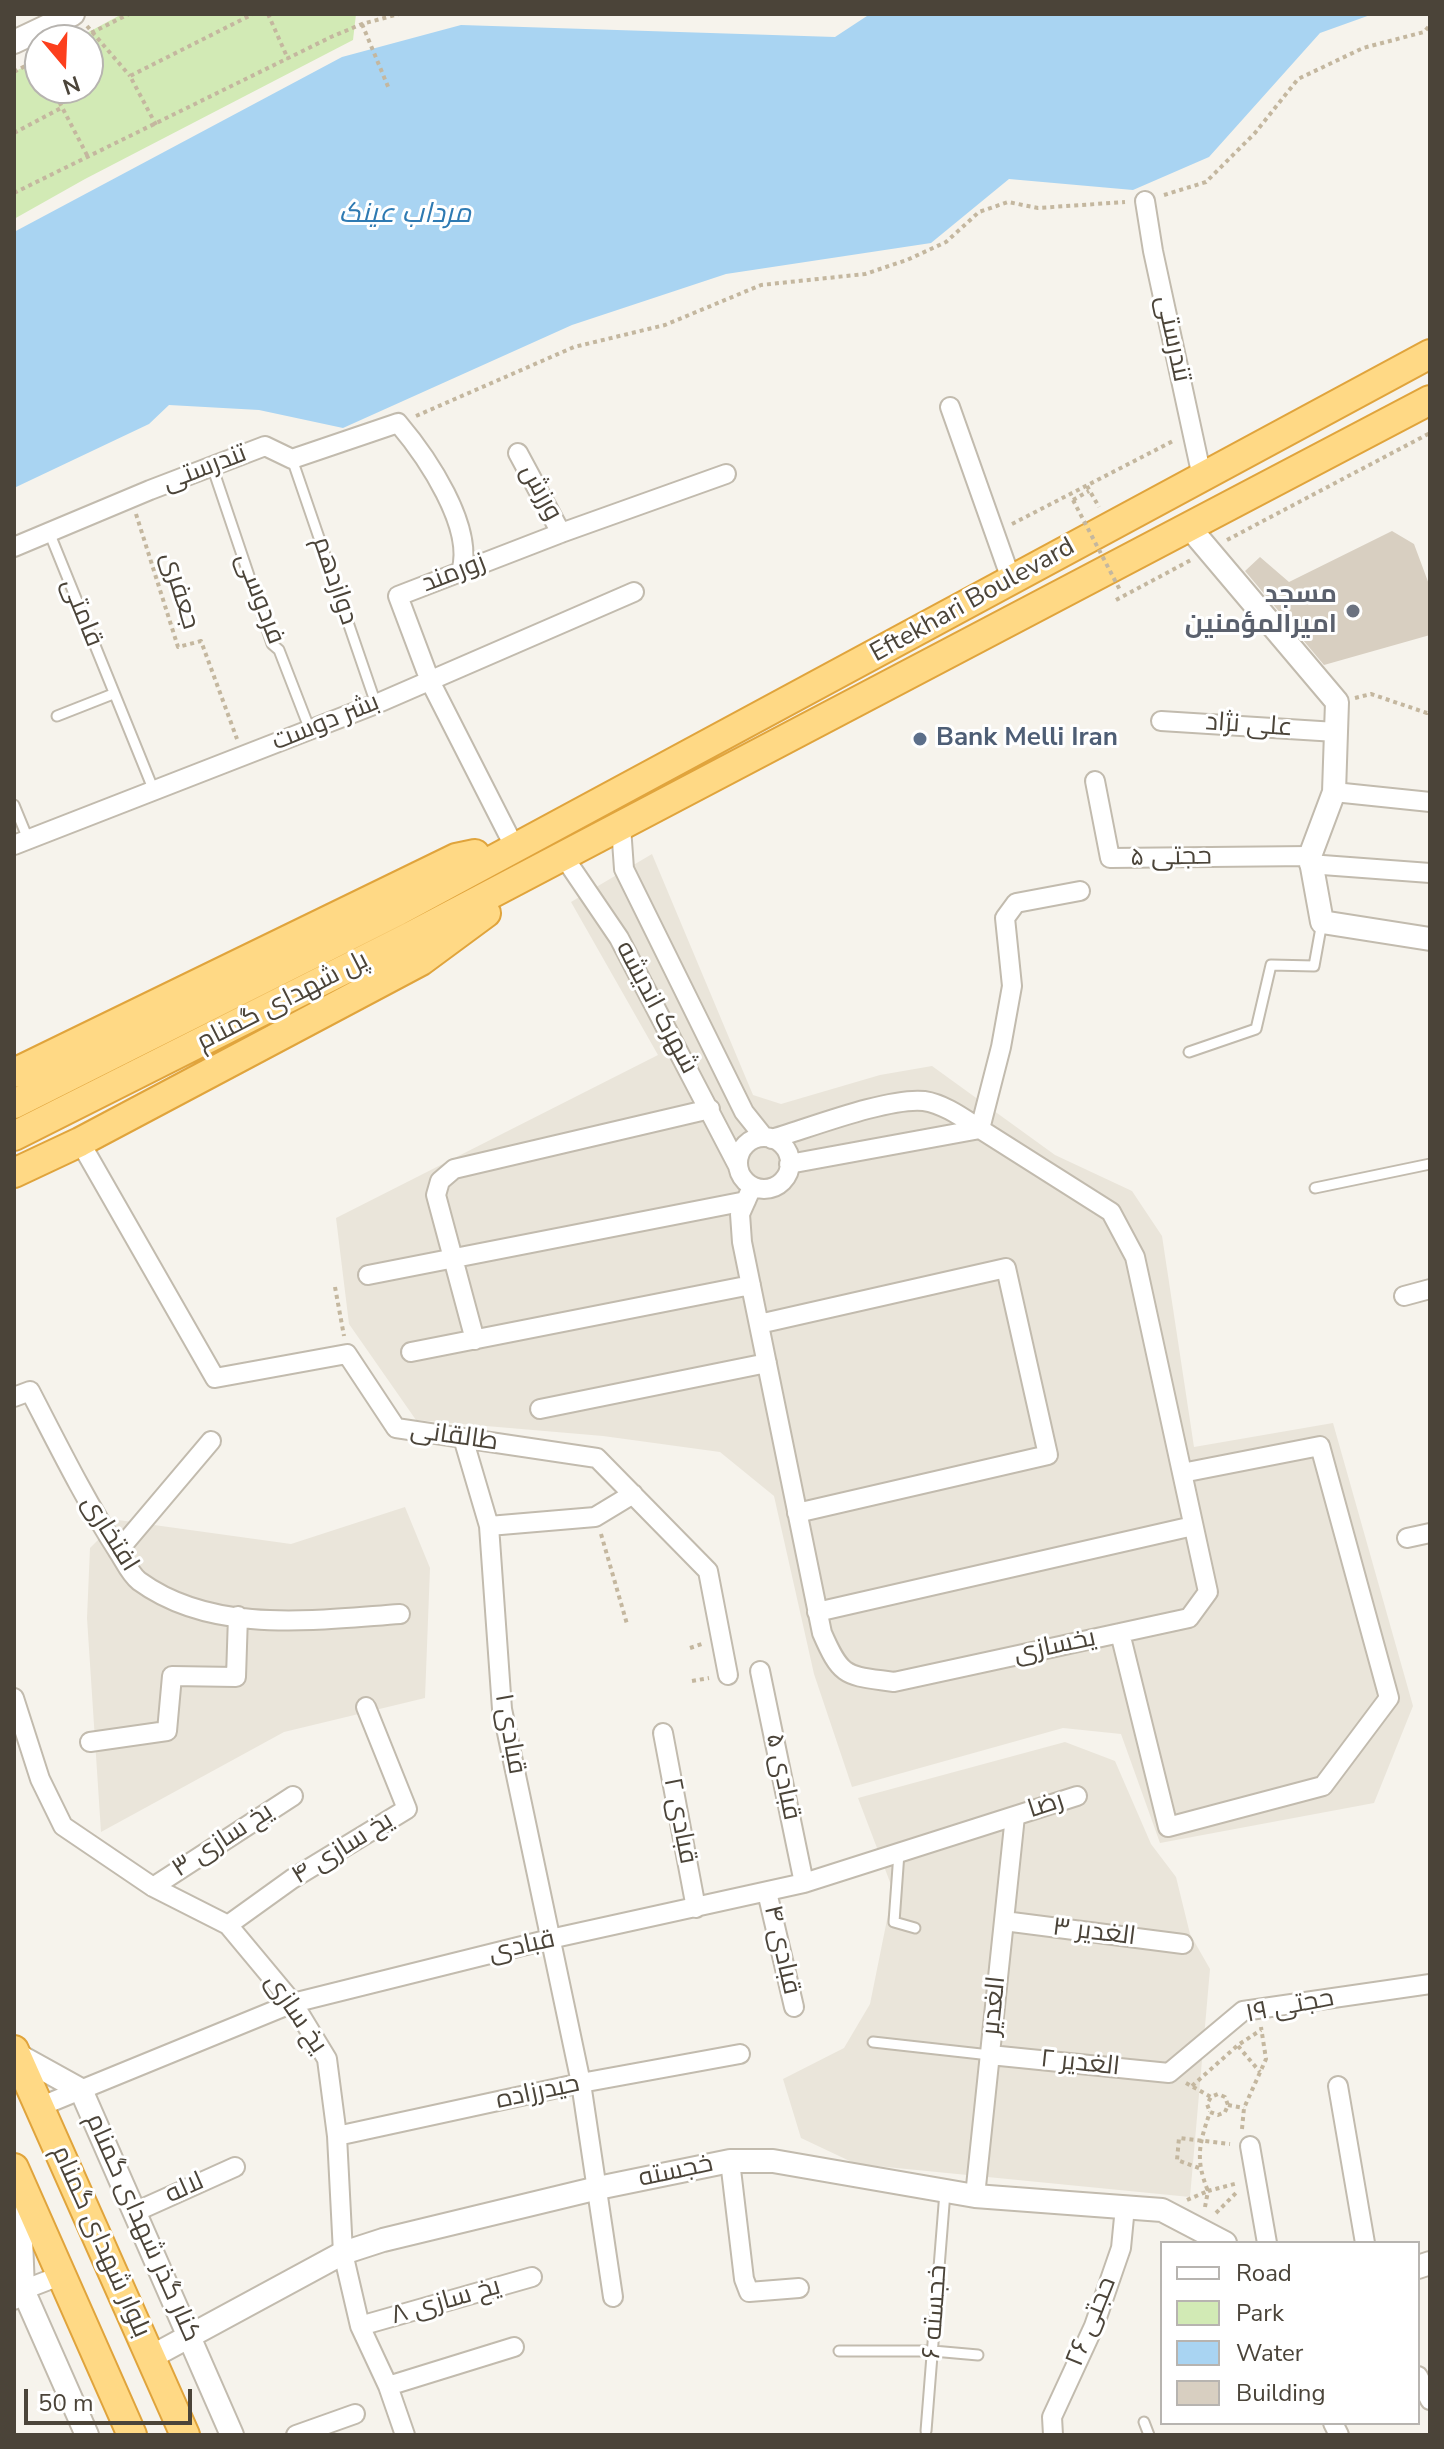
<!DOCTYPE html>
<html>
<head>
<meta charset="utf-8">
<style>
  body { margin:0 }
  #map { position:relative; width:1444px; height:2449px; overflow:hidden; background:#f6f3ec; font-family:"Nunito Sans",sans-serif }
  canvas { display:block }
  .frame { position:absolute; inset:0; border:16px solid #4b4439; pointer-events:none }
  .legend { position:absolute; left:1160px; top:2241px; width:260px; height:184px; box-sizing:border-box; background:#fff; border:2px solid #b7b4b0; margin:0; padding:10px 14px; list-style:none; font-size:24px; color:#4b4439 }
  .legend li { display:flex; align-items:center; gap:16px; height:40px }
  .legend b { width:40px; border:2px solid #b7b4b0 }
  .north { position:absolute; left:24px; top:24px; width:80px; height:80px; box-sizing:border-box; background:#fff; border:2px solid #b7b4b0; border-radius:50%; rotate:161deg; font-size:22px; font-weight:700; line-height:32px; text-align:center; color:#4b4439 }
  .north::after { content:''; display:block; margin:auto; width:28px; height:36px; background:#fc3f1d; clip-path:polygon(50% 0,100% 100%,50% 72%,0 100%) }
  .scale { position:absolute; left:24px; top:2389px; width:168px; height:36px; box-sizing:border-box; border:4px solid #4b4439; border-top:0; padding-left:10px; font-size:24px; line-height:28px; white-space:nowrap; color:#4b4439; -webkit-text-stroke:6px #fff; paint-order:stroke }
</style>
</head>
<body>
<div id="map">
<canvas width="1444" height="2449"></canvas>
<div class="frame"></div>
<ul class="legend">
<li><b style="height:10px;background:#fff"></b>Road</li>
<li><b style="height:22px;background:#d2eab5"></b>Park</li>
<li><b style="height:22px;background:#a9d4f2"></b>Water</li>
<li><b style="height:22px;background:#d8cfc1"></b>Building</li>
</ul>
<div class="north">N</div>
<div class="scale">50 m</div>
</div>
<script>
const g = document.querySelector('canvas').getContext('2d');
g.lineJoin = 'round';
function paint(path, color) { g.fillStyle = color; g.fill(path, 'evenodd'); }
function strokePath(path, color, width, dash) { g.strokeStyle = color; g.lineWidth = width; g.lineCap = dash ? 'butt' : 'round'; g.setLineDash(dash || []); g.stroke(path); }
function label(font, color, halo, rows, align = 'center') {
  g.font = font + ' "Nunito Sans",Cairo,sans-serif'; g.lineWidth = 6; g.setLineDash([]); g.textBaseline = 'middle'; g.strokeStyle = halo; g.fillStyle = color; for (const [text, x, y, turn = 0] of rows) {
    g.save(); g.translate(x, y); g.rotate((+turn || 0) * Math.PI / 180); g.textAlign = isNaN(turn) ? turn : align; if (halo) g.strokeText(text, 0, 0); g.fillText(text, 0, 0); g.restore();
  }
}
paint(new Path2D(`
  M 652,854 L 753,1095 L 781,1104 L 880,1075 L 932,1066 L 1055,1155 L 1132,1191 L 1162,1236 L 1194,1447 L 1333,1423 L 1413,1706 L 1374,1803 L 1160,1843 L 1121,1734 L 1063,1728 L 852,1787 L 814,1674 L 774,1496 L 720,1452 L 603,1436 L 416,1420 L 349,1324 L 336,1218 L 658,1055 L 571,902 Z
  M 405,1507 L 430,1568 L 425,1698 L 284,1732 L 101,1832 L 87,1618 L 90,1548 L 118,1520 L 291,1544 Z
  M 1065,1742 L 1115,1761 L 1151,1844 L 1176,1877 L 1190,1934 L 1210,1969 L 1190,2197 L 856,2164 L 801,2138 L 783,2079 L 844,2048 L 870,2004 L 893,1890 L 858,1798 Z`), '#eae5da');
paint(new Path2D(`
  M 122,14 L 356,14 L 353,40 L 85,179 L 14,219 L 14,72 L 40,58 L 40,88 L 88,88 L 88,40 L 74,40 Z`), '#d2eab5');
paint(new Path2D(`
  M 870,14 L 1373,14 L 1320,33 L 1209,157 L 1133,190 L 1009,179 L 931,243 L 726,274 L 572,325 L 343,428 L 259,410 L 169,405 L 149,424 L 14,488 L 14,232 L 342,57 L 461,25 L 835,37 Z`), '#a9d4f2');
paint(new Path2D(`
  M 1392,531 L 1414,544 L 1430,587 L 1430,635 L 1324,665 L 1245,571 L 1260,557 L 1289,582 Z`), '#d8cfc1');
const service = new Path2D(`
  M 292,459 L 376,704
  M 212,466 L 272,644 L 279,650 L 310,730
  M 49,532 L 154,791
  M 57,716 L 113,694
  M 14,805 L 28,839
  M 1189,1052 L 1256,1029 L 1271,965 L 1314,966 L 1322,922
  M 1315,1188 L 1430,1164
  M 899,1853 L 894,1922 L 915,1928
  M 873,2042 L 990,2055
  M 839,2351 L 933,2351 L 978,2355
  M 1144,2422 L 1149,2435
  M 926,2431 L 945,2192`);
const minor = new Path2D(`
  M 1145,201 L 1153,251 L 1202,477
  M 950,407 L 1011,579
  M 518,453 L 561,533
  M 14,547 L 150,490 L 265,446 L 292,459 L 398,423 C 426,456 475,527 461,572
  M 1161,721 L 1336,732
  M 1095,781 L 1110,858 L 1310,856
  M 1334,792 L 1430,802
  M 621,827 L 624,869 L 744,1112 L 764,1137
  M 14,845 L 376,704 L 634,592
  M 515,848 L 430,681 L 398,596 L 561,533 L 726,474
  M 564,857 L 619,938 L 738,1166
  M 1309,864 L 1430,873
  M738 1163a26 26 0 1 1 52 0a26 26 0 1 1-52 0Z
  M 772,1139 C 809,1128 889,1097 924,1101 C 944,1104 963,1118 980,1129 L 789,1164
  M 80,1142 L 215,1378 L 347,1354 L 396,1428 L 597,1458 L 708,1571 L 728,1675
  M 752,1187 L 740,1214 L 742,1242 L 822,1633 C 842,1679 846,1675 894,1682 L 1189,1618 L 1208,1592 L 1135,1257 L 1111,1212 L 980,1129 L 1001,1047 L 1012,986 L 1005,918 L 1016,903 L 1080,891
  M 368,1275 L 746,1201
  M 1404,1296 L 1430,1289
  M 759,1324 L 1006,1268 L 1048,1455 L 797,1513
  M 475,1340 L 436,1195 L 440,1181 L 454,1169 L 710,1109
  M 411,1352 L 751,1285
  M 14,1397 L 30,1391 C 58,1445 85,1500 118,1551 C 124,1560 130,1574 139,1581 C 213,1635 315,1620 400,1614
  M 540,1409 L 767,1363
  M 463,1438 L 489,1526 L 502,1709 L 581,2083 L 613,2297
  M 489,1526 L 595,1517 L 633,1494
  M 1407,1538 L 1430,1533
  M 118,1551 L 211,1441
  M 817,1612 L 1193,1526
  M 1120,1633 L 1168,1827 L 1323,1786 L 1389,1698 L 1320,1446 L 1182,1473
  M 760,1671 L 804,1883
  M 14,1698 L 40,1779 L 63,1826 L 153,1887 L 228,1925 L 293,2003 L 327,2059 L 337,2136 L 343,2253 L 360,2326 L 388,2386 L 405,2435
  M 663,1733 L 696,1908
  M 90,1742 L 167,1731 L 172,1676 L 236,1677 L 238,1616
  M 153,1887 L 293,1796
  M 767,1892 L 794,2007
  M 1004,1921 L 1183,1944
  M 228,1925 L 292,1879 L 407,1809 L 366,1707
  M 990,2055 L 1169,2073 L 1243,2011 L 1430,1984
  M 1338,2086 L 1365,2243
  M 39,2107 L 293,2003 L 550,1939 L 804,1883 L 1077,1796
  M 337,2136 L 581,2083 L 740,2054
  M 1250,2146 L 1267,2243
  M 730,2161 L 744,2279 L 749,2292 L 799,2288
  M 975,2196 L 1015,1816
  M 135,2212 L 235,2167
  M 14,2300 L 23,2290 L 62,2275
  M 360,2326 L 532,2277
  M 1418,2376 L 1430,2400
  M 388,2386 L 514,2347
  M 1333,2423 L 1339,2435
  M 296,2435 L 355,2414
  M 1053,2435 L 1052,2417 L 1094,2326 L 1121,2248 L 1125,2207`);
const tertiary = new Path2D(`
  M 14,42 L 73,14
  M 1189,527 L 1337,702 L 1334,792 L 1310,856 L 1322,922 L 1430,939
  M 16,2054 L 81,2090 L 232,2435
  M 19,2187 L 23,2290 L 87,2435
  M 1418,2267 L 1430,2263
  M 151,2357 L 343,2253 L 383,2240 L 598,2188 L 730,2161 L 773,2161 L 975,2196 L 1162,2210 L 1225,2243`);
const trunk = new Path2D(`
  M 14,1073 L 456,858 L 475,854
  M 14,1104 L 398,911 L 1430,354
  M 14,1136 L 411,936 L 1430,400
  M 14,1173 L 80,1142 L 421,961 L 486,913
  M 14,2050 L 185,2435
  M 14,2168 L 132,2435`);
strokePath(service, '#c2bbae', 13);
strokePath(minor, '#c2bbae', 22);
strokePath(tertiary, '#c2bbae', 26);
strokePath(trunk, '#e0a43c', 32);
strokePath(new Path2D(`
  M 268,14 L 288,59
  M 362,24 L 389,89
  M 87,26 L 130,76
  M 77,40 L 129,14
  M 14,72 L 40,58
  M 52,88 L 88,157
  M 156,125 L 130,76 L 253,14
  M 14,133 L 63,107
  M 14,193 L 331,37 L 362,24 L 399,14
  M 1164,195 L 1206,182 L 1255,133 L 1298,79 L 1363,48 L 1424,32 L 1430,25
  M 416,416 L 574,347 L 665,325 L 761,285 L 865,274 L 907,260 L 946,242 L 979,212 L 1008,202 L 1038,208 L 1125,202
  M 1087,486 L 1099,507
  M 1073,500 L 1089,491
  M 136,514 L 178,647 L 201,641 L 237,739
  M 1012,524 L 1175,440
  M 1227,540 L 1430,433
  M 1116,600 L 1191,560
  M 1355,698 L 1371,694 L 1427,713 L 1430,709
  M 335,1287 L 344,1336
  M 601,1534 L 627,1624
  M 690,1648 L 702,1644
  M 692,1681 L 709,1678
  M 1238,2046 L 1260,2072
  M 1186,2083 L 1211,2097 L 1218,2094 L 1225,2097 L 1228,2105 L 1225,2112 L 1218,2115 L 1210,2112 L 1207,2104 L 1211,2097
  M 1192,2086 L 1238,2045 L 1261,2030
  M 1228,2105 L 1244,2108
  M 1242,2129 L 1244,2108 L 1266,2059 L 1261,2027
  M 1199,2168 L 1177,2160 L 1179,2138 L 1230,2144
  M 1187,2200 L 1208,2191 C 1195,2159 1199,2144 1210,2112
  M 1205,2207 L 1208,2191 L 1238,2183
  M 1216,2213 L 1238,2191`), '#c4b79f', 4, [4, 4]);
strokePath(service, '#fff', 9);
strokePath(minor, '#fff', 18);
strokePath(tertiary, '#fff', 22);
strokePath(trunk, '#ffd985', 28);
strokePath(new Path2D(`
  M 1073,500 L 1121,592`), '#c4b79f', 4, [4, 4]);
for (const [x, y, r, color] of [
  [1353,611,8,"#6b7280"],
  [920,739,8,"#5c6f8a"]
]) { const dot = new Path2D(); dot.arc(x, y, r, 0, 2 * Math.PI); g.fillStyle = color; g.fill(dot); strokePath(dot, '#fff', 3); }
label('26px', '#4b4439', '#fff', [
  ["تندرستی",1172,339,78],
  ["تندرستی",205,469,-21],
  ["ورزش",540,493,61],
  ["زورمند",454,574,-21],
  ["دوازدهم",334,581,71],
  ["جعفری",179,591,73],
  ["فردوسی",259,599,69],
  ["Eftekhari Boulevard",973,601,-29],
  ["قامتی",81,613,68],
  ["بشر دوست",326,723,-22],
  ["علی نژاد",1249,726,4],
  ["حجتی ۵",1171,858,-1],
  ["پل شهدای گمنام",283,1002,-27],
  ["شهرک اندیشه",656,1008,62],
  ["طالقانی",454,1437,8],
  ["افتخاری",109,1534,58],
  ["یخسازی",1055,1647,-12],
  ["قبادی ۱",509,1734,80],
  ["قبادی ۵",782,1777,78],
  ["رضا",1046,1806,-18],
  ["قبادی ۲",679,1821,79],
  ["یخ سازی ۳",223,1841,-33],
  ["یخ سازی ۴",343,1849,-32],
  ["الغدیر ۳",1094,1933,7],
  ["قبادی",522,1947,-13],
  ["قبادی ۴",781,1950,77],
  ["الغدیر",995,2006,-84],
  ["حجتی ۱۹",1290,2007,-11],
  ["یخ سازی",295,2014,56],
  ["الغدیر ۲",1080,2064,6],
  ["حیدرزاده",538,2093,-12],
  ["خجسته",676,2172,-12],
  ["لاله",185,2189,-24],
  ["کنار گذر شهدای گمنام",142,2228,66],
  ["بلوار شهدای گمنام",100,2242,66],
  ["یخ سازی ۸",446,2302,-16],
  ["خجسته ۶",936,2312,-86],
  ["حجتی ۲۶",1092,2322,-68]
]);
label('bold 26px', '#5b616d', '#fff', [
  ["مسجد",1337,596],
  ["امیرالمؤمنین",1337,626]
], 'right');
label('bold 26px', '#4e5e75', '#fff', [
  ["Bank Melli Iran",936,739]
], 'left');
label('italic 28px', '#2e7ab2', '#fff', [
  ["مرداب عینک",405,215]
]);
</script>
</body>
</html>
